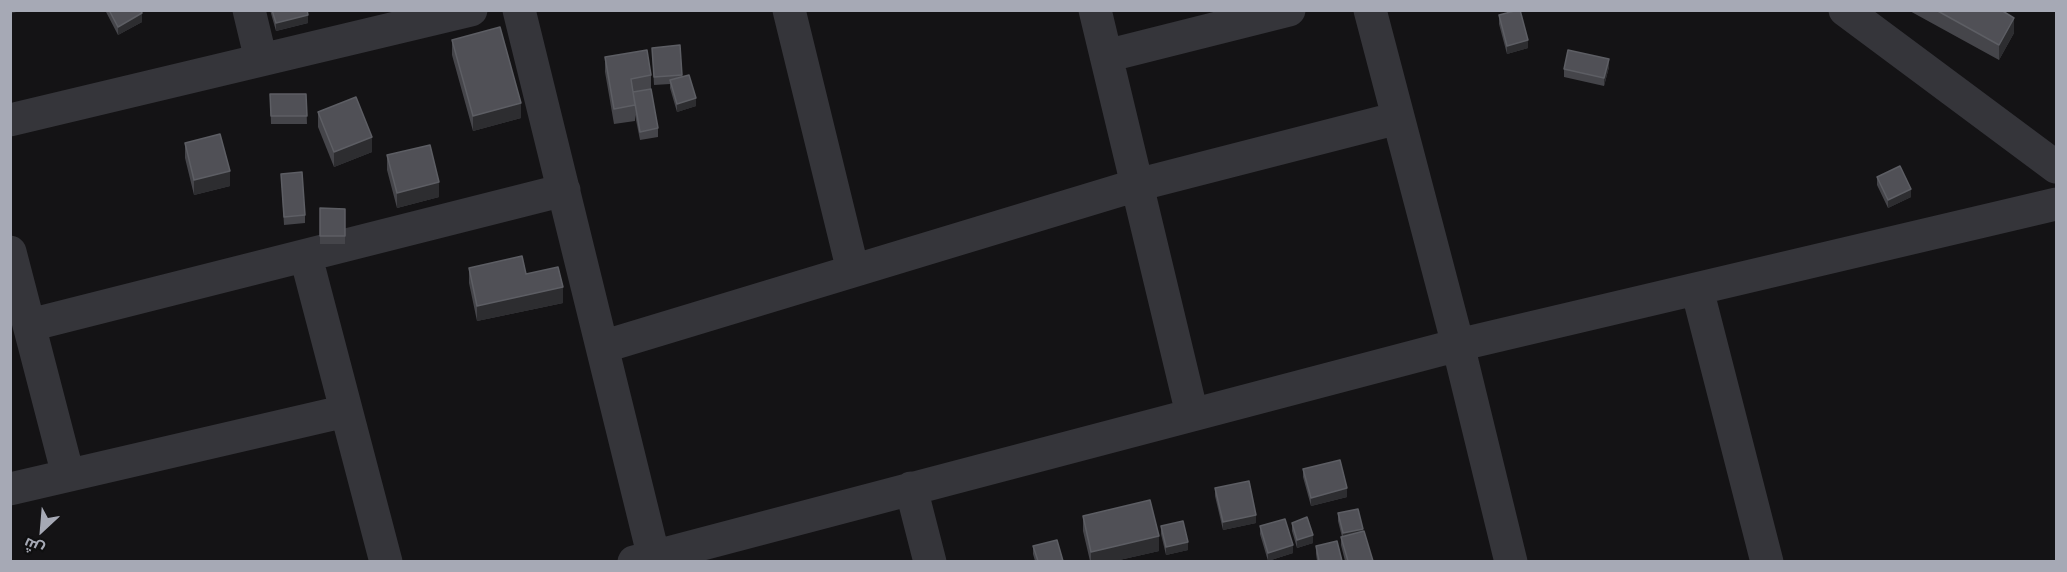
<!DOCTYPE html>
<html>
<head>
<meta charset="utf-8">
<style>
  body { margin:0 }
  #map { position:relative; width:2067px; height:572px; overflow:hidden; background:#141315; font-family:Cabin,Cairo,sans-serif }
  canvas { display:block }
  .frame { position:absolute; inset:0; border:12px solid #a6a9b5; pointer-events:none }
  .north { position:absolute; left:12px; top:500px; width:60px; height:60px; -webkit-text-stroke:4px #0f0f10; paint-order:stroke; rotate:206deg; font-size:16px; font-weight:700; line-height:24px; text-align:center; color:#a6a9b5 }
  .north::after { content:''; display:block; margin:auto; width:21px; height:27px; background:#a6a9b5; clip-path:polygon(50% 0,100% 100%,50% 72%,0 100%) }
</style>
</head>
<body>
<div id="map">
<canvas width="2067" height="572"></canvas>
<div class="frame"></div>
<div class="north">ش</div>
</div>
<script>
const g = document.querySelector('canvas').getContext('2d');
g.lineJoin = 'round';
function strokePath(path, color, width, dash) { g.strokeStyle = color; g.lineWidth = width; g.lineCap = dash ? 'butt' : 'round'; g.setLineDash(dash || []); g.stroke(path); }
function paint(path, color) { g.fillStyle = color; g.fill(path, 'evenodd'); }
strokePath(new Path2D(`
  M 249,10 L 261,60
  M 519,10 L 655,562
  M 789,10 L 853,271
  M 1095,10 L 1192,414
  M 1370,10 L 1458,345 L 1511,562
  M 1845,10 L 2056,167
  M 1106,56 L 1289,10
  M 10,120 L 471,10
  M 10,252 L 68,475
  M 306,257 L 386,562
  M 1697,289 L 1767,562
  M 30,325 L 564,190
  M 602,347 L 1137,185 L 1398,118
  M 911,488 L 930,562
  M 10,489 L 346,411
  M 634,562 L 1458,345 L 2056,204`), '#35353a', 33);
paint(new Path2D(`
  M 105,10 L 141,10 L 142,22 L 118,35 Z
  M 270,10 L 307,10 L 308,23 L 276,31 Z
  M 1908,10 L 2001,10 L 2014,33 L 1999,60 Z
  M 1499,15 L 1528,48 L 1507,54 L 1499,24 Z
  M 452,40 L 521,118 L 473,131 L 452,55 Z
  M 652,48 L 682,75 L 696,106 L 677,112 L 670,88 L 670,84 L 654,85 Z
  M 605,57 L 651,75 L 651,90 L 658,128 L 658,137 L 640,140 L 635,115 L 635,121 L 614,124 L 605,72 Z
  M 1609,67 L 1604,86 L 1564,77 L 1564,69 Z
  M 270,94 L 306,94 L 307,124 L 271,124 Z
  M 318,112 L 372,152 L 334,167 L 318,127 Z
  M 185,143 L 230,186 L 194,195 L 185,158 Z
  M 387,155 L 439,197 L 397,208 L 387,170 Z
  M 281,174 L 305,215 L 305,223 L 284,225 Z
  M 1877,177 L 1911,197 L 1888,208 L 1877,185 Z
  M 320,208 L 345,209 L 345,244 L 320,244 Z
  M 469,268 L 526,274 L 563,303 L 477,321 L 469,283 Z
  M 1303,469 L 1347,497 L 1311,506 L 1303,477 Z
  M 1215,488 L 1256,523 L 1223,530 L 1215,496 Z
  M 1338,513 L 1373,561 L 1345,561 L 1341,545 L 1341,537 L 1342,537 L 1338,521 Z
  M 1083,516 L 1159,551 L 1115,561 L 1090,561 L 1083,531 Z
  M 1292,523 L 1313,543 L 1297,548 L 1292,531 Z
  M 1161,526 L 1188,550 L 1166,555 L 1161,534 Z
  M 1260,526 L 1293,553 L 1268,561 L 1260,534 Z
  M 1033,546 L 1063,561 L 1035,561 L 1033,554 Z
  M 1316,546 L 1342,561 L 1317,561 L 1316,554 Z`), '#45454a');
paint(new Path2D(`
  M 10,10 L 23,10 L 10,14 Z
  M 142,13 L 142,22 L 118,35 L 118,27 Z
  M 308,15 L 308,23 L 276,31 L 276,23 Z
  M 2014,18 L 2014,33 L 1999,60 L 1999,45 Z
  M 1528,40 L 1528,48 L 1507,54 L 1507,46 Z
  M 1609,59 L 1609,67 L 1604,86 L 1604,78 Z
  M 696,98 L 696,106 L 677,112 L 677,104 Z
  M 521,103 L 521,118 L 473,131 L 473,116 Z
  M 372,137 L 372,152 L 334,167 L 334,152 Z
  M 230,171 L 230,186 L 194,195 L 194,180 Z
  M 439,182 L 439,197 L 397,208 L 397,193 Z
  M 1911,189 L 1911,197 L 1888,208 L 1888,200 Z
  M 563,287 L 563,303 L 477,321 L 477,306 Z
  M 1347,488 L 1347,497 L 1311,506 L 1311,498 Z
  M 1256,515 L 1256,523 L 1223,530 L 1223,522 Z
  M 1363,529 L 1363,537 L 1343,541 L 1343,533 Z
  M 1313,535 L 1313,543 L 1297,548 L 1297,540 Z
  M 1159,536 L 1159,551 L 1115,561 L 1091,561 L 1091,552 Z
  M 1188,542 L 1188,550 L 1166,555 L 1166,547 Z
  M 1293,545 L 1293,553 L 1268,561 L 1268,553 Z`), '#2d2d30');
const building = new Path2D(`
  M 109,10 L 141,10 L 142,13 L 118,27 Z
  M 272,10 L 307,10 L 308,15 L 276,23 Z
  M 1518,10 L 1520,10 L 1528,40 L 1507,46 L 1499,15 Z
  M 1936,10 L 2001,10 L 2014,18 L 1999,45 Z
  M 500,27 L 521,103 L 473,116 L 452,40 Z
  M 680,45 L 682,75 L 654,77 L 652,48 Z
  M 647,50 L 651,75 L 631,79 L 635,105 L 614,109 L 605,57 Z
  M 1568,50 L 1609,59 L 1604,78 L 1564,69 Z
  M 689,75 L 696,98 L 677,104 L 670,80 Z
  M 651,89 L 658,128 L 640,132 L 633,92 Z
  M 270,94 L 306,94 L 307,116 L 271,116 Z
  M 356,97 L 372,137 L 334,152 L 318,112 Z
  M 220,134 L 230,171 L 194,180 L 185,143 Z
  M 430,145 L 439,182 L 397,193 L 387,155 Z
  M 1900,166 L 1911,189 L 1888,200 L 1877,177 Z
  M 302,172 L 305,215 L 284,217 L 281,174 Z
  M 320,208 L 345,209 L 345,236 L 320,236 Z
  M 522,256 L 526,274 L 558,267 L 563,287 L 477,306 L 469,268 Z
  M 1340,460 L 1347,488 L 1311,498 L 1303,469 Z
  M 1249,481 L 1256,515 L 1223,522 L 1215,488 Z
  M 1150,500 L 1159,536 L 1091,552 L 1083,516 Z
  M 1358,509 L 1363,529 L 1343,533 L 1338,513 Z
  M 1307,517 L 1313,535 L 1297,540 L 1292,523 Z
  M 1285,519 L 1293,545 L 1268,553 L 1260,526 Z
  M 1183,521 L 1188,542 L 1166,547 L 1161,526 Z
  M 1364,531 L 1373,561 L 1348,561 L 1341,537 Z
  M 1057,540 L 1063,561 L 1038,561 L 1033,546 Z
  M 1337,541 L 1342,561 L 1319,561 L 1316,546 Z`);
paint(building, '#505056');
strokePath(building, '#5d5e64', 1.5);
</script>
</body>
</html>
